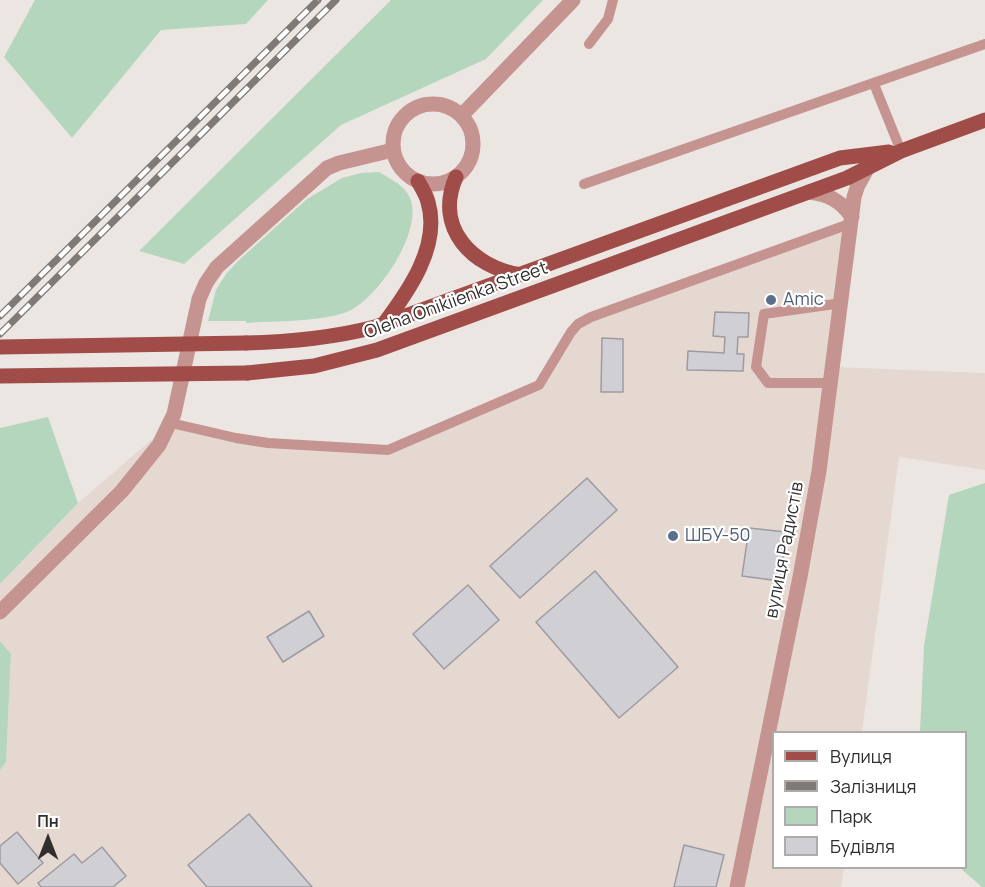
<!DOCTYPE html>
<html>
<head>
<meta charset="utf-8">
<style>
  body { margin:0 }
  #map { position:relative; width:985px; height:887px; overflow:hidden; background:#ece6e2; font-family:Manrope,sans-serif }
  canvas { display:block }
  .legend { position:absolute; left:772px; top:731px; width:195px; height:138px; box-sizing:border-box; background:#fff; border:2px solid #adacab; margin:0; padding:8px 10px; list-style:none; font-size:18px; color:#312f2d }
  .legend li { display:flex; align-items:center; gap:12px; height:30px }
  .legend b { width:30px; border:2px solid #adacab }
  .north { position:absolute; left:18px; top:809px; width:60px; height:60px; -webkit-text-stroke:4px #fff; paint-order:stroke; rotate:0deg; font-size:16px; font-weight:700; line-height:24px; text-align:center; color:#312f2d }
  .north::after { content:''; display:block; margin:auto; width:21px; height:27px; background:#312f2d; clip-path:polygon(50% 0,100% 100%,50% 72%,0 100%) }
</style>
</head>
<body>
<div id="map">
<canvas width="985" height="887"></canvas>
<ul class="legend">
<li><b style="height:8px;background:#a04c48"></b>Вулиця</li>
<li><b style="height:8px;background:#7e7a77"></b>Залізниця</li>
<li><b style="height:16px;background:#b4d6bd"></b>Парк</li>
<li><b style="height:16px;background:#d0cfd4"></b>Будівля</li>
</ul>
<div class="north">Пн</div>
</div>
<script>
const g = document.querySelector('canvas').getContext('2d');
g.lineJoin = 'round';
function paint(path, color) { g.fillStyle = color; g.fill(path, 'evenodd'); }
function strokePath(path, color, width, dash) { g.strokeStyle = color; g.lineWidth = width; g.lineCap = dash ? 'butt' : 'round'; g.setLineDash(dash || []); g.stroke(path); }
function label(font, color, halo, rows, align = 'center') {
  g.font = font + ' Manrope,sans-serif'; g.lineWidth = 4.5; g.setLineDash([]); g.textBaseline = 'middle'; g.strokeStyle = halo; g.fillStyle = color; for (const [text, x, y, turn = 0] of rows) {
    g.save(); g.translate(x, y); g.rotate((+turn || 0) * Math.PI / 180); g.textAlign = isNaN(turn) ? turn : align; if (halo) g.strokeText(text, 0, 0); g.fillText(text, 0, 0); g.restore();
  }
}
paint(new Path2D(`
  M 852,223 L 834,367 L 985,373 L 985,470 L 899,457 L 862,732 L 774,732 L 774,868 L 844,868 L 841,887 L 0,887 L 0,770 L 6,762 L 11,654 L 0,641 L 0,584 L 78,503 L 171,423 L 204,431 L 388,450 L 539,385 L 578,324 Z`), '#e5d8d0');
paint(new Path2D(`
  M 35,0 L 268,0 L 246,24 L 161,30 L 72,138 L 4,57 Z
  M 391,0 L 543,0 L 486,59 L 341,125 L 184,264 L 139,251 Z
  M 379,172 C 390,179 405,185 410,198 C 424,231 377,300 347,312 C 320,322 275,321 246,323 L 246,321 L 208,321 L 216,290 L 226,274 L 239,260 L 307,199 L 342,178 L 361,173 Z
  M 48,417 L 78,503 L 0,584 L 0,428 Z
  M 985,483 L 985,887 L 982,887 L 960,868 L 966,868 L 966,732 L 920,732 L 924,646 L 949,495 Z
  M 0,641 L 11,654 L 6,762 L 0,770 Z`), '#b4d6bd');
const building = new Path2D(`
  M 715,312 L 749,313 L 748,337 L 738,337 L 737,354 L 744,354 L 743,371 L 687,370 L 688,351 L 724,353 L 725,337 L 713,336 Z
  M 602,338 L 623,339 L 623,392 L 601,392 Z
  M 587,478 L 617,510 L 520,598 L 490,566 Z
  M 749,528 L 786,532 L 780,581 L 742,576 Z
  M 595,571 L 678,667 L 619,718 L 536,622 Z
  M 468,585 L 499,620 L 444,669 L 413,634 Z
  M 309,611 L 324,636 L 283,662 L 267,637 Z
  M 249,814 L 312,887 L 207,887 L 188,865 Z
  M 17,832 L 43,863 L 18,884 L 0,863 L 0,846 Z
  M 684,845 L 724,855 L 716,887 L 674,887 Z
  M 102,847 L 126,876 L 113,887 L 41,887 L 38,883 L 74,854 L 82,863 Z`);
paint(building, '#d0cfd4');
strokePath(building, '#9d9ba1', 1.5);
strokePath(new Path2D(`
  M 589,44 L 608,19 L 613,0
  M 874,84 L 901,151
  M 584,184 L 985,44
  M 831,383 L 768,383 L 756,367 L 764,314 L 842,303
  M 171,423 L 236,438 L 268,443 L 388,450 L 539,385 L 571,332 L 578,324 L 591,317 L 852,223`), '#c59490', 10);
strokePath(new Path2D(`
  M393 144a40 40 0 1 1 80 0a40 40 0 1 1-80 0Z
  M 462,115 L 573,0
  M 809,192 C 828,194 841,201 852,217
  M 0,612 L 122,491 L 159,445 L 174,414 L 199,299 L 206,283 L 217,267 L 327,168 L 339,163 L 393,150
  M 737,887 L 800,577 L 819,471 L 854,197 L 858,185 L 868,167`), '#c59490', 15);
strokePath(new Path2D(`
  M 456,177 C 434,228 472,267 521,275
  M 383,325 C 408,292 441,246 428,202 C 426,194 421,187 418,181
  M 246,343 C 290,342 332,338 375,327 L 840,158 L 889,152
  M 247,373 L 314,366 L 377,350 L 847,178 L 901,151 L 985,120`), '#a04c48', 15);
const rail = new Path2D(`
  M 0,316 L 318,0
  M 0,334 L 336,0`);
strokePath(rail, '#7e7a77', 7);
strokePath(rail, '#fff', 4.5, [14]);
strokePath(new Path2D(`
  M 0,347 L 246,343
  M 0,376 L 247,373`), '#a04c48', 15);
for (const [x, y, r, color] of [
  [771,300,6,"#5c6f8a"],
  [673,536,6,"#5c6f8a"]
]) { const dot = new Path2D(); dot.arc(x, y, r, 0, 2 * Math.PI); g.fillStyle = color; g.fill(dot); strokePath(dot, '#fff', 2); }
label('18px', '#4e5e75', '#fff', [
  ["Amic",783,300],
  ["ШБУ-50",685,536]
], 'left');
label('18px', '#312f2d', '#fff', [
  ["Oleha Onikiienka Street",456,301,-20],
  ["вулиця Радистів",785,550,-79]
]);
</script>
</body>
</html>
